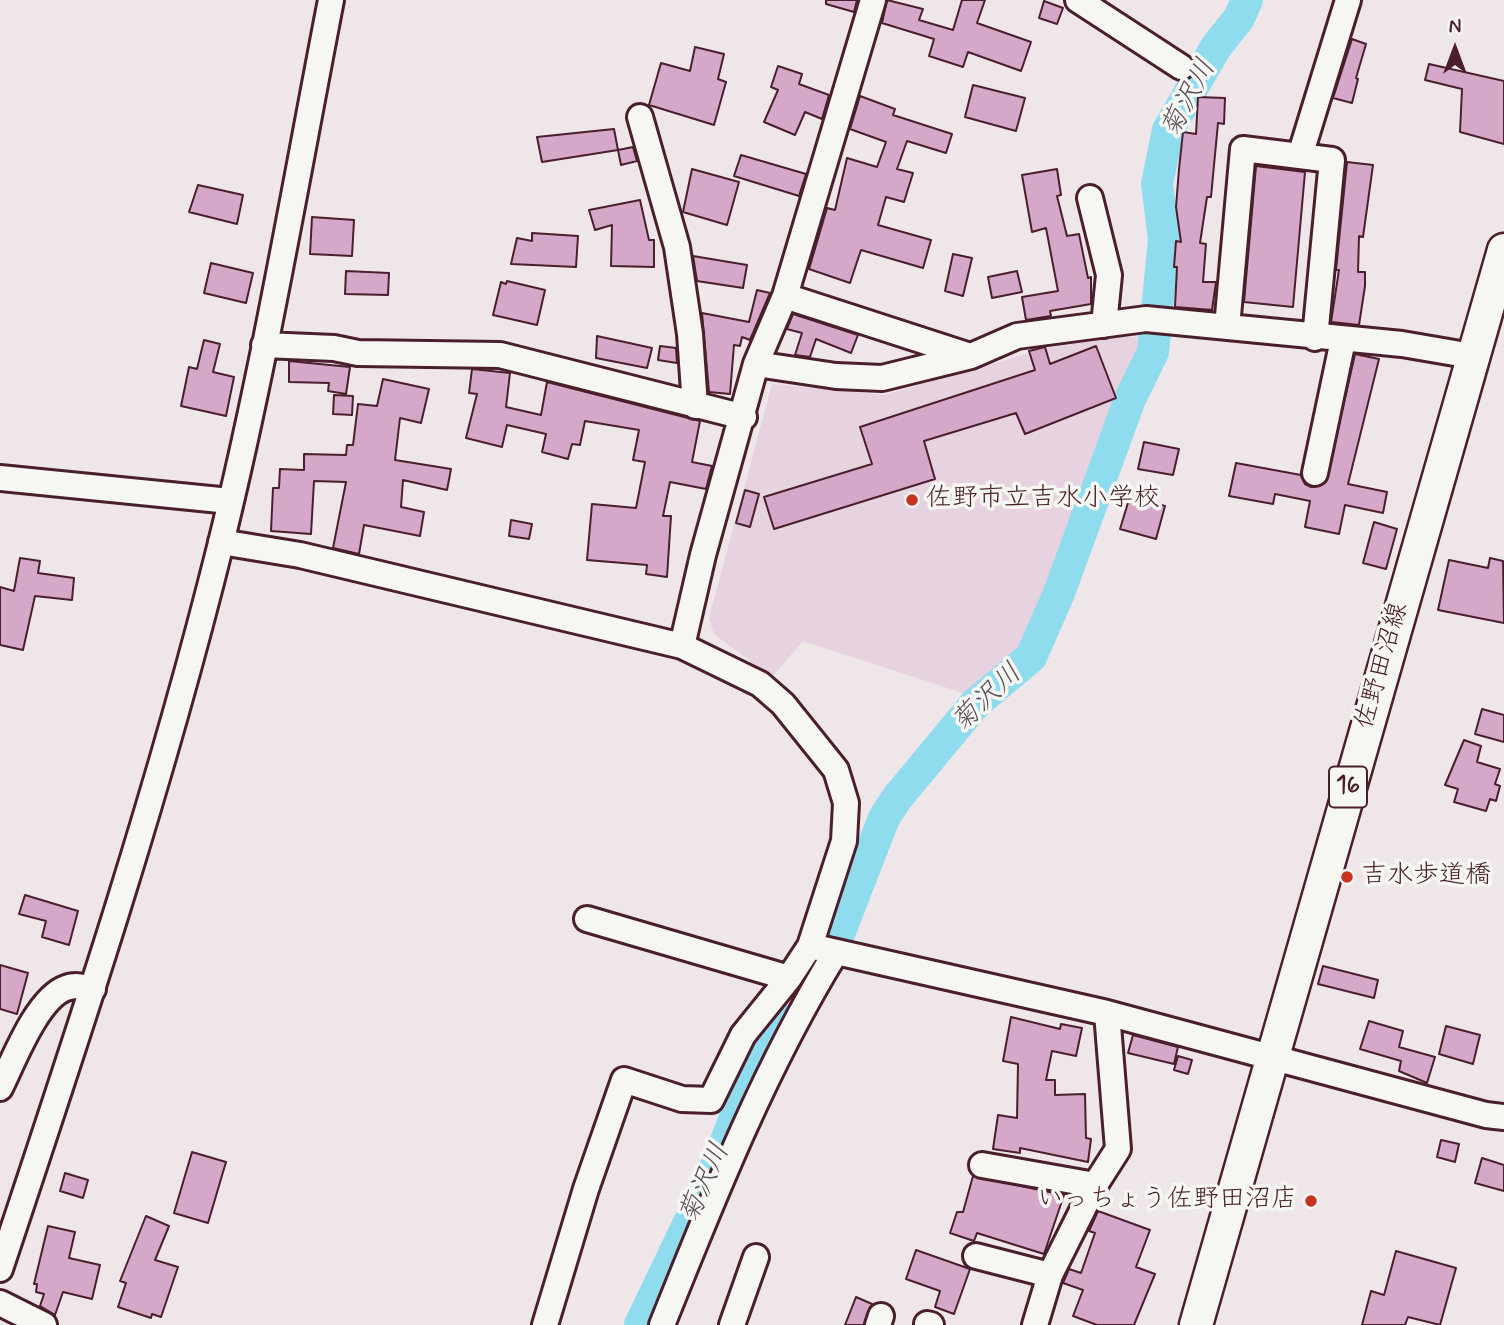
<!DOCTYPE html>
<html>
<head>
<meta charset="utf-8">
<style>
  body { margin:0 }
  #map { position:relative; width:1504px; height:1325px; overflow:hidden; background:#efe6ea; font-family:Mynerve,sans-serif }
  canvas { display:block }
  .north { position:absolute; left:1420px; top:14px; width:70px; height:70px; -webkit-text-stroke:5px #f6f6f2; paint-order:stroke; rotate:0deg; font-size:19px; font-weight:700; line-height:28px; text-align:center; color:#4a1f2b }
  .north::after { content:''; display:block; margin:auto; width:24px; height:32px; background:#4a1f2b; clip-path:polygon(50% 0,100% 100%,50% 72%,0 100%) }
</style>
</head>
<body>
<div id="map">
<canvas width="1504" height="1325"></canvas>
<div class="north">N</div>
</div>
<script>
const g = document.querySelector('canvas').getContext('2d');
g.lineJoin = 'round';
function paint(path, color) { g.fillStyle = color; g.fill(path, 'evenodd'); }
function strokePath(path, color, width, dash) { g.strokeStyle = color; g.lineWidth = width; g.lineCap = dash ? 'butt' : 'round'; g.setLineDash(dash || []); g.stroke(path); }
function label(font, color, halo, rows, align = 'center') {
  g.font = font + ' Mynerve,"Klee One",sans-serif'; g.lineWidth = 7; g.setLineDash([]); g.textBaseline = 'middle'; g.strokeStyle = halo; g.fillStyle = color; for (const [text, x, y, turn = 0] of rows) {
    g.save(); g.translate(x, y); g.rotate((+turn || 0) * Math.PI / 180); g.textAlign = isNaN(turn) ? turn : align; if (halo) g.strokeText(text, 0, 0); g.fillText(text, 0, 0); g.restore();
  }
}
paint(new Path2D(`
  M 1102,336 L 1147,337 L 1044,605 L 1016,650 L 969,695 L 803,641 L 772,677 L 714,634 L 709,618 L 772,384 L 884,395 L 1061,344 Z`), '#e7d3e0');
strokePath(new Path2D(`
  M 812,974 L 834,947 L 884,818 L 897,798 L 975,704 L 1031,657 L 1059,593 L 1130,399 L 1153,352 L 1164,239 L 1157,184 L 1168,130 L 1216,47 L 1239,18 L 1247,0
  M 640,1325 L 717,1164 L 741,1102 L 784,1021`), '#90dcef', 32);
const building = new Path2D(`
  M 826,0 L 857,0 L 854,12 L 826,4 Z
  M 887,0 L 923,9 L 919,20 L 953,30 L 962,0 L 985,0 L 977,23 L 1031,42 L 1021,71 L 968,52 L 963,67 L 929,56 L 934,39 L 882,23 Z
  M 1044,1 L 1063,8 L 1057,24 L 1039,18 Z
  M 1352,39 L 1366,44 L 1356,78 L 1358,79 L 1352,103 L 1333,98 Z
  M 695,47 L 724,54 L 718,79 L 726,82 L 714,125 L 649,105 L 661,63 L 690,71 Z
  M 1429,64 L 1504,81 L 1504,144 L 1460,132 L 1462,89 L 1425,80 Z
  M 778,66 L 802,74 L 799,84 L 829,95 L 822,119 L 805,112 L 795,135 L 764,122 L 778,90 L 771,87 Z
  M 973,85 L 1025,98 L 1016,131 L 965,117 Z
  M 860,96 L 895,109 L 893,115 L 952,134 L 946,153 L 907,141 L 897,169 L 913,173 L 904,202 L 886,197 L 878,225 L 931,240 L 923,268 L 861,250 L 850,283 L 809,269 L 827,208 L 835,210 L 847,158 L 877,167 L 886,142 L 850,129 Z
  M 1198,97 L 1225,98 L 1224,124 L 1218,123 L 1211,197 L 1207,197 L 1200,243 L 1206,244 L 1203,282 L 1216,282 L 1212,310 L 1175,307 L 1177,267 L 1174,267 L 1176,241 L 1181,242 L 1176,207 L 1179,169 L 1183,132 L 1196,134 Z
  M 614,129 L 618,150 L 542,162 L 537,137 Z
  M 633,147 L 637,161 L 621,165 L 618,150 Z
  M 741,155 L 806,174 L 799,196 L 734,176 Z
  M 1347,162 L 1373,165 L 1363,237 L 1359,236 L 1358,272 L 1365,272 L 1365,286 L 1359,325 L 1331,322 L 1339,270 L 1336,270 Z
  M 1256,166 L 1305,172 L 1293,307 L 1244,302 Z
  M 692,169 L 739,182 L 727,225 L 683,212 Z
  M 1057,169 L 1061,195 L 1057,196 L 1067,236 L 1079,234 L 1088,278 L 1091,277 L 1091,304 L 1050,311 L 1051,316 L 1026,320 L 1022,297 L 1058,291 L 1046,228 L 1032,232 L 1022,175 Z
  M 198,185 L 243,195 L 237,224 L 189,212 Z
  M 640,200 L 649,240 L 654,240 L 654,267 L 611,266 L 612,225 L 595,230 L 589,210 Z
  M 312,217 L 354,220 L 352,256 L 310,254 Z
  M 532,233 L 578,236 L 576,267 L 511,264 L 517,238 L 532,241 Z
  M 953,254 L 972,258 L 963,296 L 945,291 Z
  M 693,256 L 747,265 L 743,288 L 697,281 Z
  M 211,263 L 253,273 L 246,303 L 204,293 Z
  M 346,271 L 389,273 L 388,295 L 345,294 Z
  M 1017,271 L 1022,292 L 992,298 L 988,277 Z
  M 507,281 L 545,290 L 537,325 L 493,315 L 501,282 L 506,284 Z
  M 757,290 L 770,293 L 750,340 L 742,337 L 740,346 L 734,345 L 730,394 L 709,392 L 702,313 L 749,322 Z
  M 793,314 L 858,335 L 851,353 L 816,339 L 810,357 L 795,355 L 802,333 L 787,329 Z
  M 597,336 L 652,348 L 647,368 L 596,358 Z
  M 204,340 L 220,344 L 213,372 L 234,377 L 226,416 L 181,406 L 189,367 L 197,369 Z
  M 660,346 L 676,348 L 677,363 L 658,360 Z
  M 1096,346 L 1116,398 L 1025,434 L 1016,413 L 924,441 L 935,479 L 774,529 L 764,497 L 872,464 L 860,427 L 1035,370 L 1029,351 L 1045,347 L 1050,364 Z
  M 1355,354 L 1379,359 L 1348,484 L 1387,492 L 1383,513 L 1345,505 L 1339,534 L 1305,527 L 1310,501 L 1275,494 L 1273,504 L 1229,496 L 1236,463 L 1301,475 L 1305,484 L 1311,487 L 1326,482 Z
  M 289,361 L 350,367 L 346,394 L 328,391 L 329,383 L 289,382 Z
  M 472,369 L 510,373 L 506,407 L 541,415 L 547,382 L 700,421 L 692,462 L 712,466 L 706,489 L 670,482 L 663,516 L 671,516 L 667,577 L 646,574 L 647,565 L 587,560 L 592,504 L 636,508 L 645,462 L 633,460 L 639,430 L 585,421 L 580,445 L 572,444 L 568,459 L 542,452 L 546,434 L 507,425 L 502,447 L 466,438 L 477,394 L 469,393 Z
  M 383,379 L 429,389 L 421,423 L 400,418 L 395,460 L 451,469 L 447,490 L 403,480 L 401,507 L 424,512 L 420,536 L 364,525 L 359,554 L 333,548 L 346,482 L 314,481 L 311,534 L 271,531 L 273,488 L 279,488 L 280,469 L 304,470 L 304,454 L 346,455 L 347,445 L 353,445 L 358,404 L 377,406 Z
  M 334,395 L 353,396 L 352,415 L 333,414 Z
  M 1144,442 L 1179,449 L 1173,475 L 1138,469 Z
  M 745,490 L 759,494 L 750,527 L 736,523 Z
  M 1130,496 L 1165,506 L 1156,539 L 1120,529 Z
  M 511,520 L 532,524 L 529,539 L 509,536 Z
  M 1374,522 L 1397,529 L 1386,569 L 1363,563 Z
  M 20,558 L 40,561 L 38,573 L 74,578 L 72,600 L 35,596 L 23,650 L 0,645 L 0,587 L 14,591 Z
  M 1490,558 L 1503,561 L 1504,623 L 1438,610 L 1449,560 L 1488,568 Z
  M 1482,709 L 1504,715 L 1504,742 L 1475,734 Z
  M 1464,740 L 1481,746 L 1477,762 L 1500,769 L 1495,784 L 1500,786 L 1496,801 L 1490,799 L 1486,811 L 1454,802 L 1458,789 L 1445,785 Z
  M 25,895 L 78,911 L 69,945 L 42,937 L 46,921 L 19,914 Z
  M 0,965 L 28,973 L 17,1014 L 0,1009 Z
  M 1323,966 L 1378,980 L 1374,998 L 1318,984 Z
  M 1011,1017 L 1060,1029 L 1061,1024 L 1082,1028 L 1076,1056 L 1052,1051 L 1046,1080 L 1055,1080 L 1055,1095 L 1085,1094 L 1086,1138 L 1091,1139 L 1088,1162 L 1020,1148 L 1020,1153 L 993,1149 L 998,1115 L 1017,1118 L 1018,1064 L 1003,1061 Z
  M 1369,1021 L 1403,1031 L 1399,1047 L 1435,1057 L 1427,1083 L 1399,1071 L 1401,1061 L 1360,1049 Z
  M 1446,1026 L 1480,1035 L 1473,1064 L 1439,1054 Z
  M 1133,1035 L 1178,1047 L 1174,1064 L 1128,1053 Z
  M 1178,1056 L 1192,1060 L 1188,1074 L 1174,1070 Z
  M 1441,1140 L 1459,1144 L 1455,1162 L 1437,1157 Z
  M 192,1152 L 226,1162 L 208,1223 L 174,1213 Z
  M 1482,1158 L 1504,1165 L 1504,1191 L 1475,1183 Z
  M 65,1173 L 88,1180 L 83,1198 L 60,1191 Z
  M 973,1176 L 1064,1195 L 1044,1254 L 977,1233 L 974,1241 L 950,1233 L 957,1212 L 963,1212 Z
  M 1098,1211 L 1150,1230 L 1136,1267 L 1155,1274 L 1134,1325 L 1097,1325 L 1073,1316 L 1083,1290 L 1063,1283 L 1069,1269 L 1081,1273 L 1095,1233 L 1089,1231 Z
  M 146,1216 L 169,1226 L 155,1260 L 178,1267 L 161,1317 L 152,1314 L 151,1318 L 118,1307 L 126,1283 L 120,1281 Z
  M 48,1226 L 75,1232 L 69,1258 L 100,1265 L 92,1299 L 63,1292 L 55,1315 L 40,1306 L 44,1294 L 36,1292 L 37,1284 L 34,1284 Z
  M 916,1250 L 970,1269 L 954,1314 L 935,1307 L 940,1291 L 906,1279 Z
  M 1396,1251 L 1456,1268 L 1440,1325 L 1408,1317 L 1405,1325 L 1362,1325 L 1371,1291 L 1384,1295 Z
  M 856,1297 L 872,1304 L 864,1325 L 845,1325 Z`);
paint(building, '#d5a8ca');
strokePath(building, '#4a1f2b', 2);
const minor = new Path2D(`
  M 1078,0 L 1181,67
  M 640,117 L 677,247 L 690,334 L 695,406
  M 1300,156 L 1348,0
  M 1090,198 L 1109,275 L 1104,325
  M 785,296 L 970,356
  M 1227,327 L 1243,149 L 1332,160 L 1315,338
  M 264,345 L 334,348 L 358,353 L 500,355 L 744,417
  M 756,364 L 836,376 L 882,378 L 971,356 L 1017,336 L 1146,319 L 1402,344 L 1472,356
  M 1315,473 L 1343,340
  M 0,478 L 230,501
  M 221,542 L 300,555 L 682,646 L 760,684 L 783,704 L 836,770 L 846,803 L 844,841 L 810,946 L 789,978 L 743,1035 L 711,1100 L 682,1099 L 624,1080 L 586,1189 L 545,1325
  M 682,646 L 703,555 L 756,364 L 785,296 L 873,0
  M 587,919 L 789,978
  M 810,946 L 1107,1013 L 1486,1115 L 1504,1117
  M 0,1088 C 13,1062 37,998 66,988 C 75,984 84,987 93,989
  M 982,1165 L 1095,1185
  M 976,1256 L 1050,1275
  M 0,1269 C 80,1029 160,789 221,543 C 265,364 296,181 331,0
  M 0,1303 L 44,1325
  M 927,1324 L 931,1325
  M 662,1325 C 713,1198 764,1069 836,952
  M 732,1325 L 756,1257
  M 878,1325 L 881,1316
  M 1035,1325 L 1050,1275 L 1095,1185 L 1118,1149 L 1107,1013`);
const major = new Path2D(`
  M 1196,1325 L 1504,250`);
strokePath(minor, '#4a1f2b', 30);
strokePath(major, '#4a1f2b', 37);
strokePath(minor, '#f6f6f2', 24);
strokePath(major, '#f6f6f2', 32);
for (const [x, y, r, color] of [
  [912,500,7,"#c8321e"],
  [1347,877,7,"#c8321e"],
  [1311,1201,7,"#c8321e"]
]) { const dot = new Path2D(); dot.arc(x, y, r, 0, 2 * Math.PI); g.fillStyle = color; g.fill(dot); strokePath(dot, '#f6f6f2', 2.5); }
for (const [x, y, w] of [
  [1348,787,38]
]) { const box = new Path2D(); box.roundRect(x - w / 2, y - 20.5, w, 41, 5); g.fillStyle = '#f6f6f2'; g.fill(box); strokePath(box, '#4a1f2b', 2); }
label('bold 24px', '#4a1f2b', null, [
  ["16",1348,787]
]);
label('26px', '#4a1f2b', '#f6f6f2', [
  ["佐野市立吉水小学校",926,500],
  ["吉水歩道橋",1361,877],
  ["いっちょう佐野田沼店",1297,1201,"right"]
], 'left');
label('26px', '#4a1f2b', '#f6f6f2', [
  ["佐野田沼線",1383,666,-74]
]);
label('italic 28px', '#5c4e5c', '#f6f6f2', [
  ["菊沢川",1190,99,-62],
  ["菊沢川",988,699,-44],
  ["菊沢川",706,1184,-66]
]);
</script>
</body>
</html>
